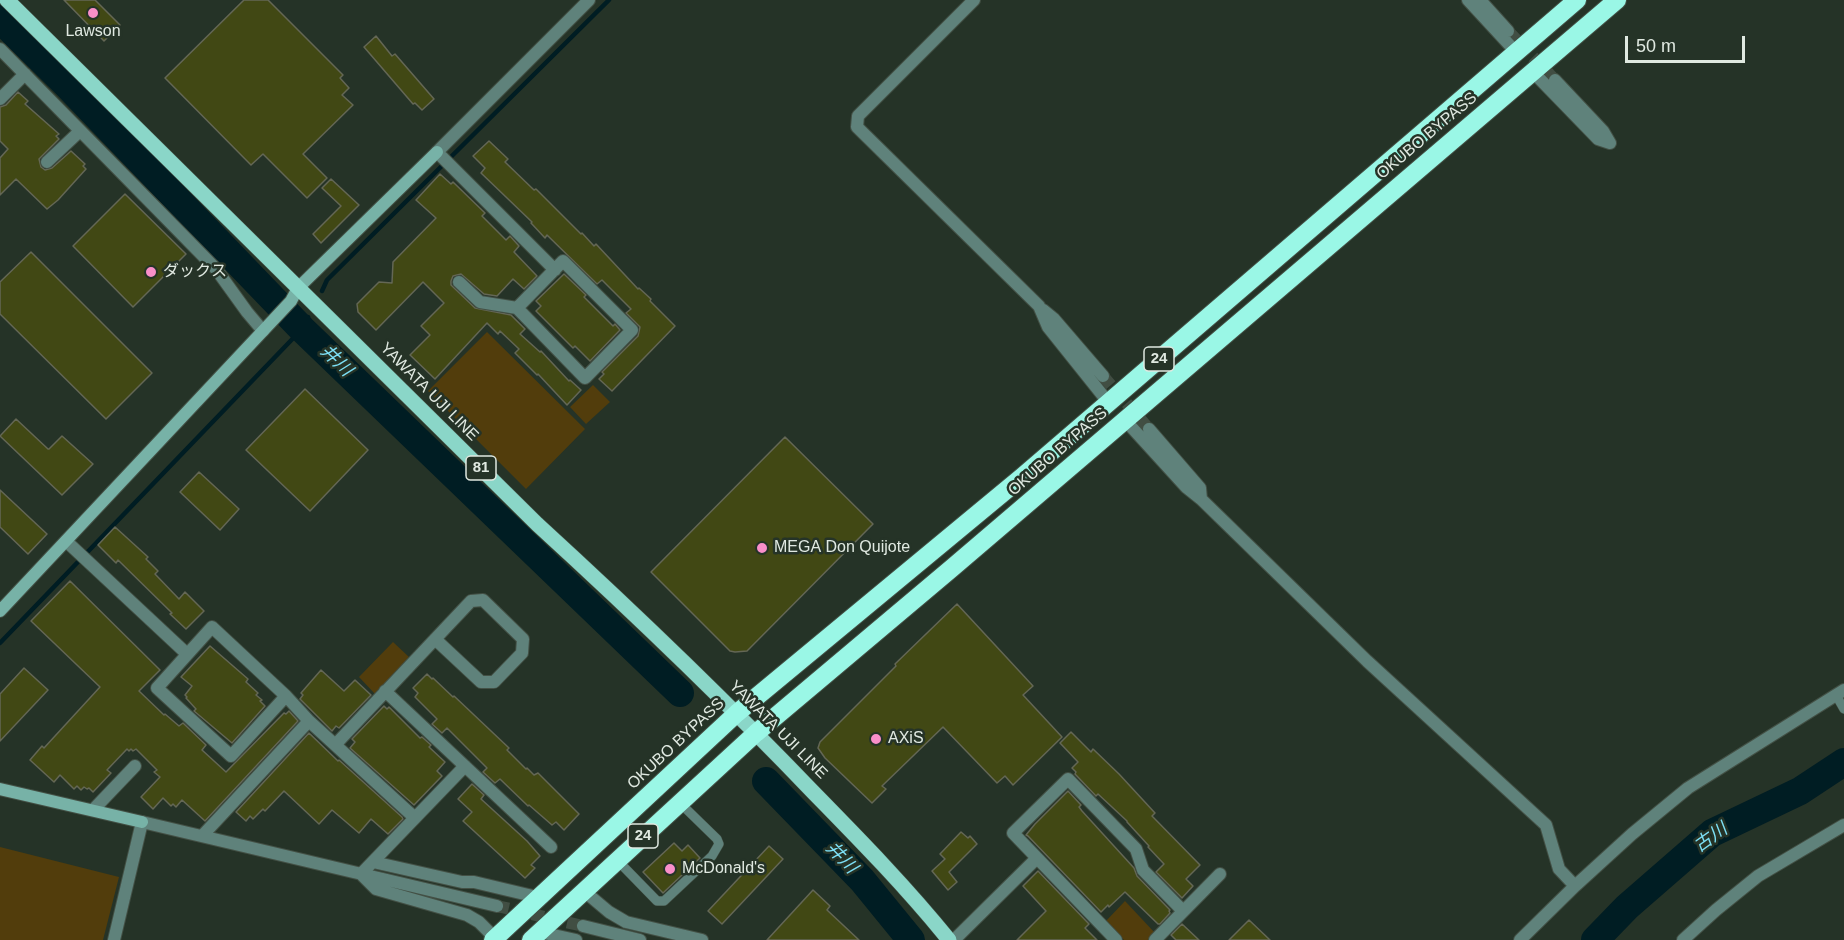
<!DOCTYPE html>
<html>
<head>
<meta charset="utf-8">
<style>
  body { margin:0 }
  #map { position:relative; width:1844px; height:940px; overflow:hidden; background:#253327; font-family:Arial,sans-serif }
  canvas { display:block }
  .scale { position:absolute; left:1625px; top:36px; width:120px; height:27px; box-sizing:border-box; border:3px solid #e0e9e1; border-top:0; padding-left:8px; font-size:18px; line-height:21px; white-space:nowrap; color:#e0e9e1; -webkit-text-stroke:4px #253327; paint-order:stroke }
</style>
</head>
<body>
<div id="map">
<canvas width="1844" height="940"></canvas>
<div class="scale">50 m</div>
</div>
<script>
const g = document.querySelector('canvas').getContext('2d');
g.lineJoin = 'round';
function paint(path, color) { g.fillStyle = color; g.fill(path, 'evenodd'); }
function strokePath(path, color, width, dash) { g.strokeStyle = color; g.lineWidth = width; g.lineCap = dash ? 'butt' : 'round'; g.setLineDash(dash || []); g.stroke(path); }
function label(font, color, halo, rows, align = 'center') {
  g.font = font + ' Arial,"Noto Sans JP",sans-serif'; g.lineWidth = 5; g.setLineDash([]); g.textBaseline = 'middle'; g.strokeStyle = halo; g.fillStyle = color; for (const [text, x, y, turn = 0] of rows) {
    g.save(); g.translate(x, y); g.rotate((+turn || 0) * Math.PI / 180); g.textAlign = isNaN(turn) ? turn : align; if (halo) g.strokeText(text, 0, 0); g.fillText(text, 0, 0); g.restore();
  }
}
paint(new Path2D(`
  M 487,332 L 585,429 L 526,489 L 428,391 Z
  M 593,385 L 610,402 L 586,424 L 570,407 Z
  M 393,642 L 409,657 L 375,694 L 359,677 Z
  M 0,847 L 119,877 L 103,940 L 0,940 Z
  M 1125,901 L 1155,933 L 1148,940 L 1124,940 L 1106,921 Z`), '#523d0c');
strokePath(new Path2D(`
  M 322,291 L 327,280 L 609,0
  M 0,643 L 302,329 L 308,317`), '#001d23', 4.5);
strokePath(new Path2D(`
  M 0,19 L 69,87 L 302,329 L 680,693
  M 766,781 L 862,880 L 911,940
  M 1595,940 L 1627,907 L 1712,833 L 1800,791 L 1844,762`), '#001d23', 28);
const building = new Path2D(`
  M 64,0 L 95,0 L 120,25 L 104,41 Z
  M 244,0 L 268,0 L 343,75 L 340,78 L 349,88 L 342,95 L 353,105 L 303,154 L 327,178 L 307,198 L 263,154 L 251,165 L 165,78 Z
  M 376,36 L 392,56 L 395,54 L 434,99 L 422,110 L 415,103 L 413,104 L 364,47 Z
  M 18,92 L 28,101 L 25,104 L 59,134 L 56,136 L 59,139 L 39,159 L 41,167 L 45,170 L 52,168 L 71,151 L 85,164 L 83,166 L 86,169 L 58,200 L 47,209 L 16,179 L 0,195 L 0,158 L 8,149 L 0,141 L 0,107 L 6,105 Z
  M 489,141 L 508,159 L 505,162 L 534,190 L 536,189 L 581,234 L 582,233 L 594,246 L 596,244 L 638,289 L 639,288 L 651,299 L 650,301 L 675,326 L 612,391 L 599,379 L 604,374 L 602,372 L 638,336 L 640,327 L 626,313 L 631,309 L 602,280 L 597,284 L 547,235 L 545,238 L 531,223 L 532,222 L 481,173 L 485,168 L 473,156 Z
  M 440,174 L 451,184 L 453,182 L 485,213 L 482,216 L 506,240 L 510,236 L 519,246 L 514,252 L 537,276 L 524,289 L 513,279 L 497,296 L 484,294 L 461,274 L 453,276 L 451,281 L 451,285 L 475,308 L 511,315 L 525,329 L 520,334 L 540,352 L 541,351 L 569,381 L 570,380 L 581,390 L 567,405 L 538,374 L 537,375 L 515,353 L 519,349 L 500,331 L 498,334 L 487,323 L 435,379 L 410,355 L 430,335 L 421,326 L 444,303 L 423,282 L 376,330 L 358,312 L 357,304 L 379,282 L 392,283 L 393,262 L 436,218 L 416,200 Z
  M 331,179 L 359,205 L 321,243 L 313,234 L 341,206 L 322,188 Z
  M 125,194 L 186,254 L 133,307 L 73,246 Z
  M 31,252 L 152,373 L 106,419 L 0,314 L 0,282 Z
  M 564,274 L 586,295 L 584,297 L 613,326 L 615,324 L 620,330 L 590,361 L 575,346 L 573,348 L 536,311 L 541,306 L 536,301 Z
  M 305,389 L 368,450 L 310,511 L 246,450 Z
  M 16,419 L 48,449 L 49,449 L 62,436 L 93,464 L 62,495 L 0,436 Z
  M 785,437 L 873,524 L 747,651 L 735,652 L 730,651 L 651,572 Z
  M 199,472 L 239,509 L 220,530 L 180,492 Z
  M 0,490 L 47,534 L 28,554 L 0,527 Z
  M 115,527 L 148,557 L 146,559 L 158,571 L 155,574 L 179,599 L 185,592 L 204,611 L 186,629 L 170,614 L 172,613 L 118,560 L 116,563 L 98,545 Z
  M 70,581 L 160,670 L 139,691 L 164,715 L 165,714 L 179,726 L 183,723 L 206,745 L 202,750 L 226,772 L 284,713 L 286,714 L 289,711 L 298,721 L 205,821 L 182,800 L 176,807 L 173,804 L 171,806 L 163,798 L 153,809 L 141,797 L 160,777 L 154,772 L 157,770 L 136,749 L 133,751 L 131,749 L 129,751 L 127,749 L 107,770 L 111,773 L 93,792 L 89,788 L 87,789 L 84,787 L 81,790 L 77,786 L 74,789 L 60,775 L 54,782 L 30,760 L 42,746 L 44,748 L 100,687 L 31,621 Z
  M 957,604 L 1033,686 L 1023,695 L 1062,737 L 1013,785 L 1005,776 L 997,783 L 943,727 L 882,786 L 886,789 L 872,803 L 825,758 L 818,748 L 820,742 L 896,666 L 895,664 Z
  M 210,646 L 248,679 L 246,682 L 258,693 L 256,695 L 262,700 L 260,701 L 265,706 L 232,743 L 194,711 L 196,709 L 186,698 L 187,697 L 185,695 L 192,686 L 181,677 Z
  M 24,668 L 48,690 L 0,741 L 0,694 Z
  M 321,670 L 344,691 L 355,680 L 371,695 L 339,728 L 336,726 L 332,731 L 300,699 L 303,695 L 301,693 Z
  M 427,674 L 432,679 L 433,678 L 453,697 L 454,696 L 509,748 L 507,750 L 526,769 L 527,768 L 534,775 L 538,773 L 579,814 L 564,830 L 556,822 L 552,825 L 529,805 L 528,806 L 500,779 L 495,783 L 483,772 L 487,768 L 447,728 L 442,733 L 432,724 L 437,719 L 415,697 L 418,693 L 413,688 Z
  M 384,706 L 387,709 L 389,707 L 420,738 L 422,737 L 431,745 L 429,747 L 445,762 L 437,771 L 442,776 L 414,805 L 350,748 L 355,742 L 352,739 Z
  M 1071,732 L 1091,752 L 1093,749 L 1119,774 L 1155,813 L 1152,816 L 1200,865 L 1186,879 L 1193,886 L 1182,898 L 1156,872 L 1164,864 L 1148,847 L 1149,846 L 1127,822 L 1127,821 L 1098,794 L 1096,796 L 1075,774 L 1076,772 L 1072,768 L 1078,762 L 1060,743 Z
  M 309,733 L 338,761 L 339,760 L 402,817 L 403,819 L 388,834 L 371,819 L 359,833 L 332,810 L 319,824 L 284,791 L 265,811 L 263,809 L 253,819 L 250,816 L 246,821 L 236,812 Z
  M 472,784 L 484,795 L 481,799 L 527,841 L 540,856 L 531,865 L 535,868 L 525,878 L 463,821 L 472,812 L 458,799 Z
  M 1068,791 L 1081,805 L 1079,807 L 1082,811 L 1134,868 L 1137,876 L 1170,910 L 1169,911 L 1170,913 L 1160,924 L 1158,924 L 1125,892 L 1109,907 L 1108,905 L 1101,912 L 1028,836 L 1026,835 L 1035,824 Z
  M 961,832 L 968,838 L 970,836 L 977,844 L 949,872 L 957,882 L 948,890 L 932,871 L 945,859 L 940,854 Z
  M 674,843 L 682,851 L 688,845 L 700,858 L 663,893 L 643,872 Z
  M 769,846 L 783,859 L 722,924 L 708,911 Z
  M 1038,871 L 1089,924 L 1085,928 L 1097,940 L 1017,940 L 1046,911 L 1023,886 Z
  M 813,890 L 830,906 L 827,910 L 859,940 L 767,940 Z
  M 1249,920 L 1270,940 L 1229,940 Z
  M 1182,924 L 1199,940 L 1176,940 L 1171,935 Z`);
paint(building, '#414814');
strokePath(building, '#646755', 1.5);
strokePath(new Path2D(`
  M 1508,31 L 1555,80
  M 1103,376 L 1149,429
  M 497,906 L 583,926`), '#414e43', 12, [12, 6]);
const lane = new Path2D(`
  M 1836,695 L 1844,709
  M 617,860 L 657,901 L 664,901 L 712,856 L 719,844 L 717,839 L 679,802`);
const street = new Path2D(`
  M 974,0 L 858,116 L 857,127 L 1039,306 L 1048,327 L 1108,402
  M 1468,0 L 1516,52
  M 1480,0 L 1508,31
  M 0,49 L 216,269 L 247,312 L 263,331
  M 1533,72 L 1598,139 L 1610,143
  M 1555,80 L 1603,131 L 1610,143
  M 0,99 L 25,74
  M 47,162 L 80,131
  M 555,270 L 437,152 L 589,0
  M 459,282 L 480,302 L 517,308 L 585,378 L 632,330 L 563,261 L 517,308
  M 1043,310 L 1054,319 L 1103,376
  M 1125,420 L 1186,487 L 1201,499 L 1367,661 L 1546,825 L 1559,869 L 1575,886
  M 1149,429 L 1200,488 L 1201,499
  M 66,541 L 187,654
  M 385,691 L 551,847
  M 286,696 L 231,756 L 157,688 L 212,627 L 286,696 L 309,721 L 415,818
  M 335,745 L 471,601 L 483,600 L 523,639 L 522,653 L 494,682 L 481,682 L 435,639
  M 465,766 L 361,874 L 376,889 L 467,915 L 479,922 L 495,938
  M 93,810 L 135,766
  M 202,836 L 309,721
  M 373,862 L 462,882 L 474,882 L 537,897
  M 584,891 L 609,912 L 626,922 L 702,940
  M 583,926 L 640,940
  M 540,932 L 576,940
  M 114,940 L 142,822 L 497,906
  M 954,940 L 1037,858
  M 1116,940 L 1013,833 L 1068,779 L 1136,849 L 1143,870 L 1183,911
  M 1155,940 L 1220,874
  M 1520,940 L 1575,886 L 1632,834 L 1688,788 L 1844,690
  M 1683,940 L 1716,910 L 1758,876 L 1844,825`);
const secondary = new Path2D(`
  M 0,611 L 291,301 L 298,288 L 437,152
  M 0,789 L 142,822`);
const primary = new Path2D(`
  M 7,0 L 537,524 C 632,611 725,700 814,793 C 861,841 907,888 949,940`);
const highway = new Path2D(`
  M 493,940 L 737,713 L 1022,477 L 1577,0
  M 531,940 L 756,733 L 952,568 L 1617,0`);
strokePath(lane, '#435045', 10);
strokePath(street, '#435045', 14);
strokePath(secondary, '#435045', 14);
strokePath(primary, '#435045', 16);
strokePath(highway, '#435045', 20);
strokePath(lane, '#5f827b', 9);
strokePath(street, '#5f827b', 12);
strokePath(secondary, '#77b2a7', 12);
strokePath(primary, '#8ad6c8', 15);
strokePath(highway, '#9af7e6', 18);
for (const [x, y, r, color] of [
  [93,13,6,"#f98fc9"],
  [151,272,6,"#f98fc9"],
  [762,548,6,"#f98fc9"],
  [876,739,6,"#f98fc9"],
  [670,869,6,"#f98fc9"]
]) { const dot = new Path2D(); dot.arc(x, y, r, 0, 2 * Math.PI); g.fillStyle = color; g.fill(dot); strokePath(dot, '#253327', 2); }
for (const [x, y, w] of [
  [1159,359,30],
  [481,468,30],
  [643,836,30]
]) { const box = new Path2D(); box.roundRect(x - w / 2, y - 12, w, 24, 4.5); g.fillStyle = '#253327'; g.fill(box); strokePath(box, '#e0e9e1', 1.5); }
label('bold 15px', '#e0e9e1', null, [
  ["24",1159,359],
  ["81",481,468],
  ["24",643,836]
]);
label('16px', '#e0e9e1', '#253327', [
  ["Lawson",93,32,"center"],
  ["ダックス",163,272],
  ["MEGA Don Quijote",774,548],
  ["AXiS",888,739],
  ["McDonald's",682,869]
], 'left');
label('16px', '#e0e9e1', '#253327', [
  ["OKUBO BYPASS",1427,136,-40],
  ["YAWATA UJI LINE",429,392,45],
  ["OKUBO BYPASS",1058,452,-41],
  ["YAWATA UJI LINE",778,730,45],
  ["OKUBO BYPASS",676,744,-43]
]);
label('italic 18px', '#7de0f6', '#253327', [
  ["井川",336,361,44],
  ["古川",1711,838,-35],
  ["井川",841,858,46]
]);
</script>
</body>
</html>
